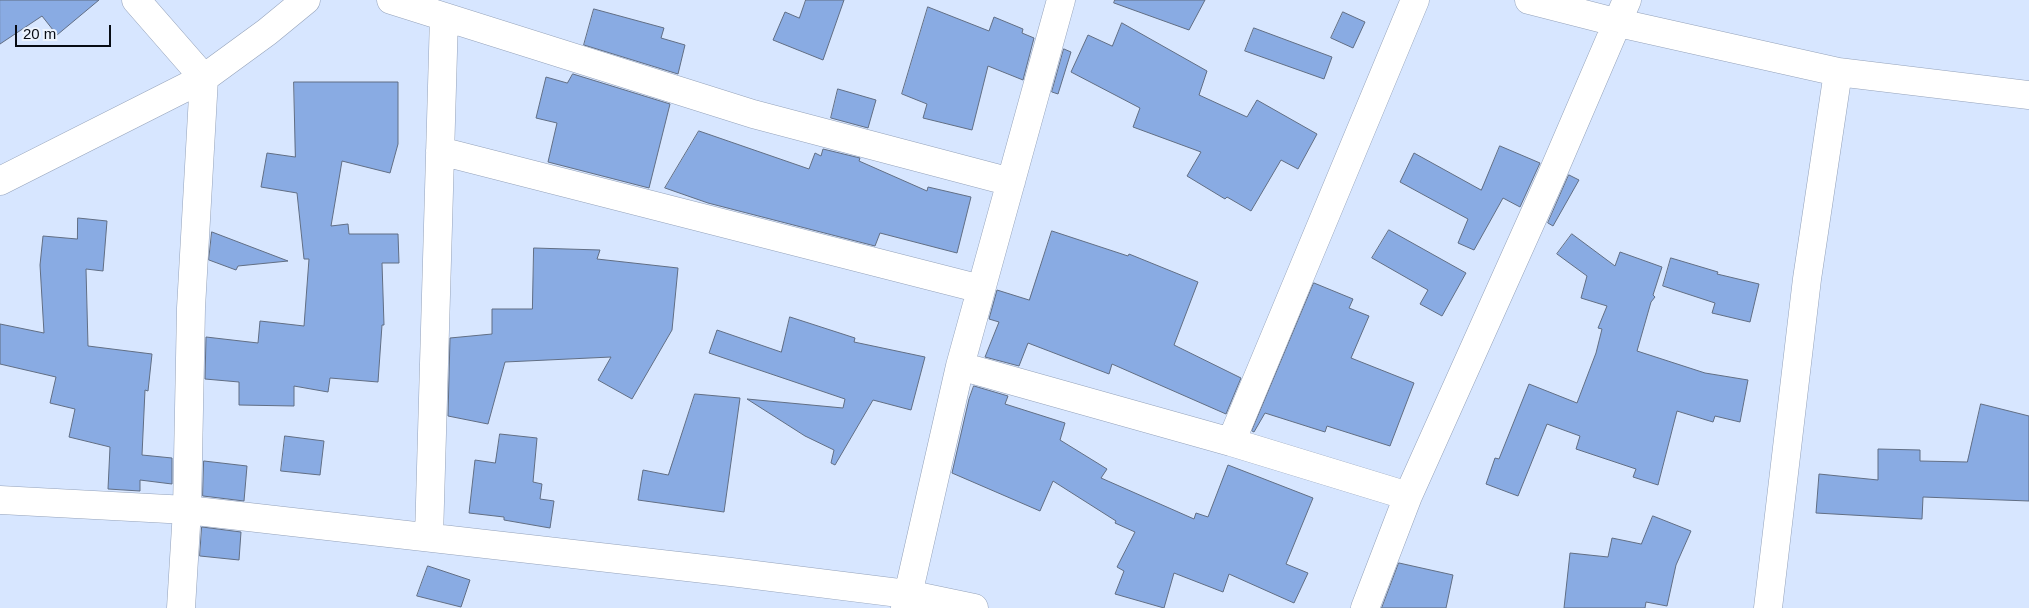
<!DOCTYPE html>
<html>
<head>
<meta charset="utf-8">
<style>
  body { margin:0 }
  #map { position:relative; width:2029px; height:608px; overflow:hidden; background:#d7e6ff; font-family:Helvetica,sans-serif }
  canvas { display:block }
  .scale { position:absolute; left:15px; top:25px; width:96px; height:22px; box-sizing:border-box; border:2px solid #070c14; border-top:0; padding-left:6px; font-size:15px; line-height:18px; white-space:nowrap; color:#070c14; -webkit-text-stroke:4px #ecf3fd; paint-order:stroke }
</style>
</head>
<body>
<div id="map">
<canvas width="2029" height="608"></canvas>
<div class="scale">20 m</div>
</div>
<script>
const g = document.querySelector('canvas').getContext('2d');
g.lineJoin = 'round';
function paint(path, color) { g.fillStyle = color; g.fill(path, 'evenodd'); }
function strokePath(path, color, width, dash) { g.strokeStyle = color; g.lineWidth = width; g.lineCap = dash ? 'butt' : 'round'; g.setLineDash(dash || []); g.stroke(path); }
const building = new Path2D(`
  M 0,0 L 99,0 L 57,35 L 42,16 L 0,44 Z
  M 806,0 L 844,0 L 823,60 L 773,40 L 785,12 L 799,18 Z
  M 1115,0 L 1205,0 L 1189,30 L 1114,3 Z
  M 928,7 L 989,31 L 994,17 L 1023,29 L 1022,33 L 1034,38 L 1023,80 L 988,66 L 972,130 L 923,118 L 927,104 L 902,94 Z
  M 594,9 L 664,28 L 661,38 L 685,45 L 678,74 L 584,45 Z
  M 1343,12 L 1365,22 L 1353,48 L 1331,38 Z
  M 1122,23 L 1207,71 L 1199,95 L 1247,117 L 1257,100 L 1317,134 L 1298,169 L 1281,160 L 1251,211 L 1227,197 L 1225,199 L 1187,176 L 1201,152 L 1133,127 L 1140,108 L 1071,72 L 1088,35 L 1112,46 Z
  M 1254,28 L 1332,57 L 1324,79 L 1245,51 Z
  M 1064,49 L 1071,52 L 1058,94 L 1052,92 Z
  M 573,74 L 670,104 L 649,188 L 548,162 L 557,123 L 536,118 L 546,77 L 567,83 Z
  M 294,82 L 398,82 L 398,144 L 390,173 L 342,161 L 331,226 L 348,224 L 349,234 L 398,234 L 399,263 L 382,263 L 384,325 L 382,325 L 378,382 L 330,378 L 328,392 L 294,386 L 294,406 L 239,405 L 239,382 L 205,379 L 206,337 L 258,343 L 260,321 L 304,326 L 309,259 L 304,259 L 297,193 L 261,187 L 267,153 L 295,157 Z
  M 838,89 L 876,100 L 868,128 L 831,118 Z
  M 699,131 L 809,169 L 815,153 L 821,156 L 823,149 L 860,158 L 859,161 L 927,191 L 928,187 L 971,197 L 957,253 L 880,233 L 875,246 L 708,203 L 665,188 Z
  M 1500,146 L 1540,163 L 1520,207 L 1503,198 L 1474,250 L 1458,243 L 1468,219 L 1400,182 L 1414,153 L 1481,190 Z
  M 1569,175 L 1579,180 L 1553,226 L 1548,223 Z
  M 78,218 L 107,221 L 103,271 L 86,269 L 88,346 L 152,354 L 148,391 L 145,390 L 142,455 L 172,458 L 172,484 L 140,480 L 140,491 L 108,489 L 110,447 L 69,437 L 75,409 L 50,403 L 56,377 L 0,364 L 0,324 L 44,333 L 40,265 L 43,236 L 77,239 Z
  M 1389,230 L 1466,273 L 1442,316 L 1420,304 L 1428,290 L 1372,258 Z
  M 1052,231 L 1128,256 L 1129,254 L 1198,282 L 1174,345 L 1241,378 L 1226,414 L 1112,364 L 1109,374 L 1028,343 L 1019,366 L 985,357 L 999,322 L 989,319 L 997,290 L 1029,300 Z
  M 212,232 L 288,261 L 238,266 L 236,270 L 209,260 Z
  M 1572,234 L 1615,266 L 1620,252 L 1662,267 L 1653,295 L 1655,297 L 1651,302 L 1637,351 L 1705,373 L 1748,380 L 1740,422 L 1715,416 L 1713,422 L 1677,411 L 1658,485 L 1633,477 L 1636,469 L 1576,449 L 1580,436 L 1547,424 L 1518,496 L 1486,484 L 1495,458 L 1499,459 L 1529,384 L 1577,403 L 1596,353 L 1602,329 L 1598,328 L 1607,306 L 1581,298 L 1587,276 L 1557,254 Z
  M 534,248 L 600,250 L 597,259 L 678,268 L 672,330 L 632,399 L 598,380 L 611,357 L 505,362 L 488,424 L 448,416 L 450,338 L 492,334 L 492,309 L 532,309 Z
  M 1671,258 L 1718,272 L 1717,274 L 1759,284 L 1750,322 L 1712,313 L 1715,303 L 1663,286 Z
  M 1314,283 L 1353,299 L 1349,308 L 1369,316 L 1351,358 L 1414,383 L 1390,446 L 1327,426 L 1325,432 L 1265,413 L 1254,432 L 1252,431 Z
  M 790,317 L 855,338 L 854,342 L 925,357 L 911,410 L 873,400 L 835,465 L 831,463 L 834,450 L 805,436 L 747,399 L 843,408 L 845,399 L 709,353 L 717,330 L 781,352 Z
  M 974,386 L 1008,396 L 1005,404 L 1065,423 L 1060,440 L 1107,469 L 1101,478 L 1194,519 L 1196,513 L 1208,517 L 1228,465 L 1313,498 L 1286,564 L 1308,573 L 1294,603 L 1229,574 L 1223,592 L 1174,573 L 1164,608 L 1115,594 L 1124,571 L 1117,567 L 1135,532 L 1115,523 L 1116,521 L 1053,481 L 1040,511 L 952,473 L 969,399 Z
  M 695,394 L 740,398 L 724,512 L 638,500 L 643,470 L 668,475 Z
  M 1981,404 L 2029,416 L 2029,501 L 1923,497 L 1922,519 L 1816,513 L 1819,474 L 1878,480 L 1878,449 L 1920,450 L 1920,461 L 1967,462 Z
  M 500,434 L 537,438 L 533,482 L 542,484 L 540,499 L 554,501 L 550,528 L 504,520 L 504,517 L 469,513 L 475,460 L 495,463 Z
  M 285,436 L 324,441 L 320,475 L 281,471 Z
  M 204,461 L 247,466 L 244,501 L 203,496 Z
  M 1653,516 L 1691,531 L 1676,565 L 1667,606 L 1646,602 L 1645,608 L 1564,608 L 1570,553 L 1608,557 L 1612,538 L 1641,544 Z
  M 202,527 L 241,532 L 239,560 L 200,556 Z
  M 1399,563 L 1453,575 L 1446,608 L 1382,608 Z
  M 428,566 L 470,580 L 461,607 L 417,596 Z`);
paint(building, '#89abe3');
strokePath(building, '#616e84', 1);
const street = new Path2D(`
  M 136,0 L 204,78 L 191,308 L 187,510 L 181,608
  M 391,0 L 753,114 L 1011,182
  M 1529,0 L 1619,23 L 1838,72 L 2029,95
  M 440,151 L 981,289
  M 0,181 L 204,78 L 267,32 L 306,0
  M 960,366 L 1231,442 L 1408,496
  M 1231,442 L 1415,0
  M 0,500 L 187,510 L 731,572 L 907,594 L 974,608
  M 429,537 L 444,17
  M 905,608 L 960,366 L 1061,0
  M 1365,608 L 1408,496 L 1551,177 L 1627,0
  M 1768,608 L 1807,279 L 1838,72`);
strokePath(street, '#94a2ba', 29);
strokePath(street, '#fff', 28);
</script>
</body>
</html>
